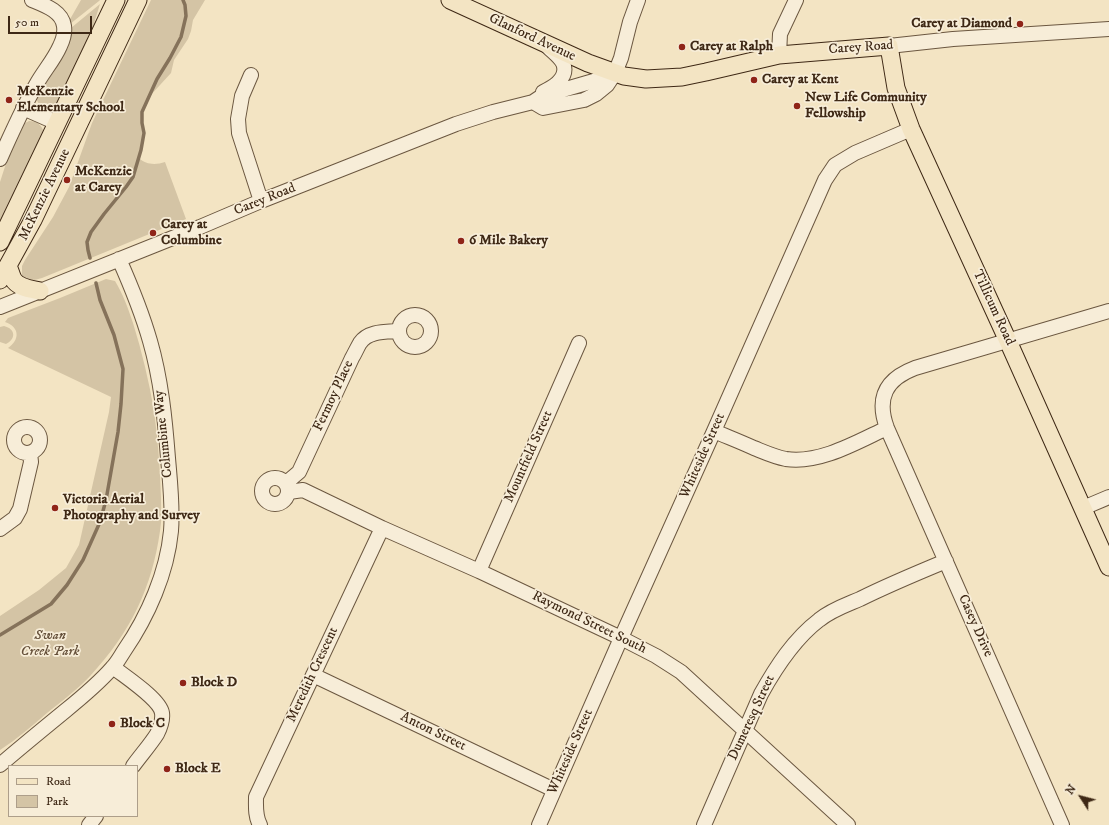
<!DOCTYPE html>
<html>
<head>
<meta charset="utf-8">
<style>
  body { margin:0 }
  #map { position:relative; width:1109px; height:825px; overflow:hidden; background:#f3e4c3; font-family:"IM FELL DW Pica",serif }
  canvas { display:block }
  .legend { position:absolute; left:8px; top:765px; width:130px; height:52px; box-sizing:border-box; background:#f7edd8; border:1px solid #ad9e8a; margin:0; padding:5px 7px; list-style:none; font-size:12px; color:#3e2815 }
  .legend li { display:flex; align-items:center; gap:8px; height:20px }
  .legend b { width:20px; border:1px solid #ad9e8a }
  .north { position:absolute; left:1061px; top:777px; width:40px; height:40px; -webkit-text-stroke:3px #f7edd8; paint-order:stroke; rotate:306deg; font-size:11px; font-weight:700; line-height:16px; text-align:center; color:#3e2815 }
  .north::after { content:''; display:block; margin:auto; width:14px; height:18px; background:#3e2815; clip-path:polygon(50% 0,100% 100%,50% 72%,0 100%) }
  .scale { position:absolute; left:8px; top:16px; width:84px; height:18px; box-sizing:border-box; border:2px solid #3e2815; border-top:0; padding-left:5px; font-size:12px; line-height:14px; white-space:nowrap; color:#3e2815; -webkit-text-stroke:3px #f7edd8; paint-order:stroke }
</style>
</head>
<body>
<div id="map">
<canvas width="1109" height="825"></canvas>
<ul class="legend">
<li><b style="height:5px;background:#f3e4c3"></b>Road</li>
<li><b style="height:11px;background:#d4c4a5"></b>Park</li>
</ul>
<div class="north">N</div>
<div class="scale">50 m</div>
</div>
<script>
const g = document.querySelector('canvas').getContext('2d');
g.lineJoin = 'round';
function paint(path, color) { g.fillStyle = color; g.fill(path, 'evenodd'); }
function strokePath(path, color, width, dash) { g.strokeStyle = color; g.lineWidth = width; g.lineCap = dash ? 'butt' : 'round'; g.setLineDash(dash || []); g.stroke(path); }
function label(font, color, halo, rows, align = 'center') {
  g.font = font + ' "IM FELL DW Pica",serif'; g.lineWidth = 3.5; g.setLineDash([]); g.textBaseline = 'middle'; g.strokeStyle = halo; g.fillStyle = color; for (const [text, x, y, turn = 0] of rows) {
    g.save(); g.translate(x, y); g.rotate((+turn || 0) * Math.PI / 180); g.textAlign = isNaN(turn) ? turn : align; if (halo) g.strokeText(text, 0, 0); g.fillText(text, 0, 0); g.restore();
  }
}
paint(new Path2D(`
  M 81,0 L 100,0 L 99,1 L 70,24 L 69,21 Z
  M 151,0 L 205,0 L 193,20 L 191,31 L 188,39 L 174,60 L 171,73 L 149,97 L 142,112 L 142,123 L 144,133 L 139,158 C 146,165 156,165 165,162 L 186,219 L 42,278 C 34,280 28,283 22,275 L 22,266 L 25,260 L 53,217 L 69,187 L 92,123 Z
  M 100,4 L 87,46 L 58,105 L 51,109 C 43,109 38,106 36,97 L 45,80 L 53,73 L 59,63 L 65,51 L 68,32 L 71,28 Z
  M 29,121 C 37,121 42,125 44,133 L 0,226 L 0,182 L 12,145 L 23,124 Z
  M 106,279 L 115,281 C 123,294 128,308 133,323 C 142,352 149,381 154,411 C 158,440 160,468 161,498 C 161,509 162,520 160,531 C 152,588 130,633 91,675 C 78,689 62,701 47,713 C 32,726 17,739 0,750 L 0,616 L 39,590 L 66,568 L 79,545 L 109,412 L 111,397 L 8,348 C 20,340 20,327 5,322 L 8,318 L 60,298 Z
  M 4,326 C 16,329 16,339 6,344 L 0,342 L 0,327 Z`), '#d4c4a5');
strokePath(new Path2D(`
  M 90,258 L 88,250 L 87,242 L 91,232 L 104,214 L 126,187 L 133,177 L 141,150 L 144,133 L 142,123 L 142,112 L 157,79 L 170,58 L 181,37 L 186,16 L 185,5 L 183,0
  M 0,635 L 51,604 L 67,585 L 83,560 L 100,522 L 106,500 L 118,432 L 121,404 L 123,369 L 114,335 L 100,300 L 96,283`), '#85725a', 3.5);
const minor = new Path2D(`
  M 889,46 L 953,39 L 1109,29
  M 779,55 L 780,34 L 796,0
  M 251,75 L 242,96 L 238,119 L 239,133 L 261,201
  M 543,92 C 554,87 569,77 563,63 C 560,57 553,52 548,47
  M 533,102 L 543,108 L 584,100 L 596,94 L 607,85 L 615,73 L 621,58 L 630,22 L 638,0
  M 23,108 L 57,123
  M 0,159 C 11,134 22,109 36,85 C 43,72 54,60 60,46 C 63,40 65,33 64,26 C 62,11 44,5 32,0
  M 0,307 L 200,227 L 261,201 L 456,124 L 493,112 L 533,102 L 542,96 L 597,80 L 615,73
  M399 331a16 16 0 1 1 32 0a16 16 0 1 1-32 0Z
  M14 440a13 13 0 1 1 26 0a13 13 0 1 1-26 0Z
  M 714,431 C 728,437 741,442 754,448 C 764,452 775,457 786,459 C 820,464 857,442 887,428
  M262 491a13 13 0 1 1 26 0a13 13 0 1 1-26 0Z
  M 286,483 L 299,472 L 352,358 C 355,353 357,348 360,343 C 368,331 385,332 399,331
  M 289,492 L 303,490 L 382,528 L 479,571 L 621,638 L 656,656 L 681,672 L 848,825
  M 1083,508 L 1109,497
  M 0,529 L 15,518 L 20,509 L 31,462 L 30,453
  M 479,571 L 579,343
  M 113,667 C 124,676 160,699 162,713 C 163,720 160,728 157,734 C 150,745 141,755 133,766
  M 313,675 L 554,790
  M 0,765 C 21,747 43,729 65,711 C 81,698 98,684 112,668 C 117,663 120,657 124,651 C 148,616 167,573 171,531 C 173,507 170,482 168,458 C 165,419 161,379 150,341 C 142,313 131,286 119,259
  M 89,825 L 96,816
  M 260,825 C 255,816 256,806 256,797 L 382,528
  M 539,825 L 621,638 L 714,431 L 825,180 L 835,165 L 855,153 L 911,129
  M 704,825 L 761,694 C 776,667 794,639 819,620 C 831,610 846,605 860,599 C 888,585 917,573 946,561
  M 1062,825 L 887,428 C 876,398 886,379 915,368 L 1109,311`);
const major = new Path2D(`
  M 450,0 L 588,63 L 624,76 L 646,79 L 682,77 L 706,72 L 779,55 L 889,46 L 896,88 L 911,129 L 1008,341 L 1109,567
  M 0,242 L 116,0
  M 8,266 C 10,270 11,275 13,279 C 18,288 31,289 40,291
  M 0,280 L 33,220 L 138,0`);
strokePath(minor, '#6b5740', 16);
strokePath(major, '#3e2815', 19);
strokePath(minor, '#f7edd8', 14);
strokePath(major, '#f3e4c3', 17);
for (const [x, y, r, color] of [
  [1020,24,4,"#8f2418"],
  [682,47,4,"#8f2418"],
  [754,80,4,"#8f2418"],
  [9,100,4,"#8f2418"],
  [797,106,4,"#8f2418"],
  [67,180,4,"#8f2418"],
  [153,233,4,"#8f2418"],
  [461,241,4,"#8f2418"],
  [55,508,4,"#8f2418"],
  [183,683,4,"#8f2418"],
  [112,724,4,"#8f2418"],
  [167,769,4,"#8f2418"]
]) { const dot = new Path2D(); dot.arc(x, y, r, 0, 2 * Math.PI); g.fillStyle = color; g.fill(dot); strokePath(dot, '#f7edd8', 1.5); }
label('bold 14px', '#3e2815', '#f7edd8', [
  ["Carey at Diamond",1012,24,"right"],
  ["Carey at Ralph",690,47],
  ["Carey at Kent",762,80],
  ["McKenzie",17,92],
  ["Elementary School",17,108],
  ["New Life Community",805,98],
  ["Fellowship",805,114],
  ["McKenzie",75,172],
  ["at Carey",75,188],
  ["Carey at",161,225],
  ["Columbine",161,241],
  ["6 Mile Bakery",469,241],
  ["Victoria Aerial",63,500],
  ["Photography and Survey",63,516],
  ["Block D",191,683],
  ["Block C",120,724],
  ["Block E",175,769]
], 'left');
label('14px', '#3e2815', '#f7edd8', [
  ["Glanford Avenue",532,38,25],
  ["Carey Road",861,48,-4],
  ["McKenzie Avenue",45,195,-64],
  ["Carey Road",265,200,-22],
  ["Tillicum Road",993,308,65],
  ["Fermoy Place",334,396,-65],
  ["Columbine Way",164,434,-96],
  ["Whiteside Street",703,456,-66],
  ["Mountfield Street",529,457,-66],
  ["Raymond Street South",589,623,26],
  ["Casey Drive",975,626,66],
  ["Meredith Crescent",313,675,-65],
  ["Dumeresq Street",752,718,-65],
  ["Anton Street",433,732,26],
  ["Whiteside Street",571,752,-66]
]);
label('italic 14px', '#644f39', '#f7edd8', [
  ["Swan",50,636],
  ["Creek Park",50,652]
]);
</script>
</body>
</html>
